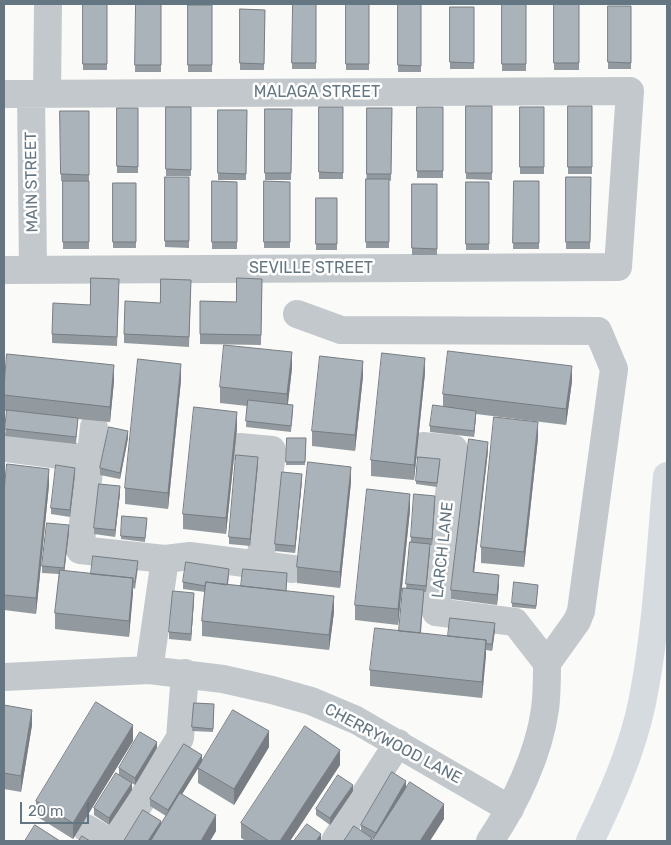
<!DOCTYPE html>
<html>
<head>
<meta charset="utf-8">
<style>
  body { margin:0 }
  #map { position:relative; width:671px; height:845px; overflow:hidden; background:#fafaf8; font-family:Rubik,sans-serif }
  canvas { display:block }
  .frame { position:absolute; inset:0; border:5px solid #657683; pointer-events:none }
  .scale { position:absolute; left:20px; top:802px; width:69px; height:22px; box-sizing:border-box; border:2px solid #657683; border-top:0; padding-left:6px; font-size:15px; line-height:18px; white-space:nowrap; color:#657683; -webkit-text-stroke:4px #fff; paint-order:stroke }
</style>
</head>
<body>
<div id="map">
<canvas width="671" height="845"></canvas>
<div class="frame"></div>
<div class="scale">20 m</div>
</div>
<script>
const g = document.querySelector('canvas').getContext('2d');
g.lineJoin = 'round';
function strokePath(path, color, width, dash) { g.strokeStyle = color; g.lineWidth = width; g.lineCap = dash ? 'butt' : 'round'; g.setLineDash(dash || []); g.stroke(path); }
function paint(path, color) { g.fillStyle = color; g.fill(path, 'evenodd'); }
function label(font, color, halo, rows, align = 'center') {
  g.font = font + ' Rubik,sans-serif'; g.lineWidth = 5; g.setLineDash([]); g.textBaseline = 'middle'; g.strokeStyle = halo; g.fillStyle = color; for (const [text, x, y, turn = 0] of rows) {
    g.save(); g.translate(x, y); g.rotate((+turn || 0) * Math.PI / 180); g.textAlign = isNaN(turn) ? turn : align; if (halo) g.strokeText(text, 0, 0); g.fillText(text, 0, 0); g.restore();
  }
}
strokePath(new Path2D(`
  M 4,94 L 630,91 L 618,267 L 4,270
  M 31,94 L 33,270
  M 47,94 L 48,4
  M 297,314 L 341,330 L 598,331 L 614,369 L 581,611 L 577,621 L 547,663
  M 94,427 L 80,550 L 165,559 L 190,556 L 260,565 L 272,450 L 240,447
  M 423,446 L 454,449 L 436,612 L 515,622 L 547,663
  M 6,448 L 91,459
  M 260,565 L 293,569
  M 149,670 L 165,559
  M 4,677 L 149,670 L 223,679 L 272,690 L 311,701 L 356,720 L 510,809
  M 86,828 L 108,841
  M 116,841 L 180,738 L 185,673
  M 335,841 L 398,743
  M 490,841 C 515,804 539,754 545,709 C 547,694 547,678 547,663`), '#c3c8cc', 28);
strokePath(new Path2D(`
  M 590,841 C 611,798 632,751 642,703 C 657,629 660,551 667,476`), '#d6dbdf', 28);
paint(new Path2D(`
  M 83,4 L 107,4 L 107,70 L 83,70 Z
  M 136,4 L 161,4 L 161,72 L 135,72 Z
  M 293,4 L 316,4 L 316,69 L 292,69 Z
  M 346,4 L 369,4 L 369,70 L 346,70 Z
  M 398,4 L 421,4 L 421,72 L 398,72 Z
  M 502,4 L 526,4 L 526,71 L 502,71 Z
  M 554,4 L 579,4 L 579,70 L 554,70 Z
  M 188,5 L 212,5 L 212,72 L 188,72 Z
  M 608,6 L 631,6 L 631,69 L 608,69 Z
  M 450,7 L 474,7 L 474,69 L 450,69 Z
  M 240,9 L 265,10 L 264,70 L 240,70 Z
  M 466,106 L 492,106 L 492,180 L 466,179 Z
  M 568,106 L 592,106 L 592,174 L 568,174 Z
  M 166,107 L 191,107 L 191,176 L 166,176 Z
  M 319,107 L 343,107 L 343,179 L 319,179 Z
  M 417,107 L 443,107 L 443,178 L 417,178 Z
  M 520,107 L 544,107 L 544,174 L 520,174 Z
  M 117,108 L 138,108 L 138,173 L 117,173 Z
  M 367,108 L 392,108 L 391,181 L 389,180 L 389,248 L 366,248 Z
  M 265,109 L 292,109 L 291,180 L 265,180 Z
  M 218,110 L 247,110 L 246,180 L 218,180 Z
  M 60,111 L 89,111 L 89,181 L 61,181 Z
  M 165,177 L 189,177 L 189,248 L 165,247 Z
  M 566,177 L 591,177 L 590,249 L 566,249 Z
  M 63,181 L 89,181 L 89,249 L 63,249 Z
  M 212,181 L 237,182 L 237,249 L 212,249 Z
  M 264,181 L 290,182 L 290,248 L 264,248 Z
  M 514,181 L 539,181 L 539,249 L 513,249 Z
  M 466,182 L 489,182 L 489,250 L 466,250 Z
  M 113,183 L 136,183 L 136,248 L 113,248 Z
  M 412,184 L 437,184 L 437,255 L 412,255 Z
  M 316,198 L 337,198 L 337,250 L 316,250 Z
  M 262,279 L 261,345 L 200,344 L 200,301 L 236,302 Z
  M 119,288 L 117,346 L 52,343 L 52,334 Z
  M 191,290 L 189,347 L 124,343 L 124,334 L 160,303 Z
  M 292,368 L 288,404 L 293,411 L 291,432 L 246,427 L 247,406 L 220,403 L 220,387 Z
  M 425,373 L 414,480 L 371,476 L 371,460 Z
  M 363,376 L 355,451 L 312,446 L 312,431 Z
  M 181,380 L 168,509 L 125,504 L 125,488 Z
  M 114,381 L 110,422 L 78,419 L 76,444 L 5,436 L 7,411 L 4,411 L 4,387 Z
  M 572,381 L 566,425 L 476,414 L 474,437 L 430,432 L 430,426 L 443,406 L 443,394 Z
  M 237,428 L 226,534 L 183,529 L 183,514 Z
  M 128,438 L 120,479 L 100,475 L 100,468 Z
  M 287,438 L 306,438 L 305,465 L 286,465 Z
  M 538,438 L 524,567 L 481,563 L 481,547 Z
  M 488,451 L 474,572 L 499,584 L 497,605 L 451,599 L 451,590 Z
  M 440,462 L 437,487 L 416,484 L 416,481 Z
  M 258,464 L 250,546 L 229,544 L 229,537 Z
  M 75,474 L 70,517 L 51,514 L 51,508 Z
  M 302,480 L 295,553 L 275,551 L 275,544 Z
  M 351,482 L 340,588 L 297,583 L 297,567 Z
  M 49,485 L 36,614 L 4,610 L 4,492 Z
  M 120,493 L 115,537 L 94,534 L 94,528 Z
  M 435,502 L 432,545 L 430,545 L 426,592 L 424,592 L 421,633 L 448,636 L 495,630 L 492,651 L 486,650 L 482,698 L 370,686 L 370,670 L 399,631 L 406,588 L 411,537 Z
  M 410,510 L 398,625 L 355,620 L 355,605 Z
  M 122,516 L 147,521 L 145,542 L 121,539 Z
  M 69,532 L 64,571 L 91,574 L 138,568 L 135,589 L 133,588 L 129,637 L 55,629 L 55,613 L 59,574 L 42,573 L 42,566 Z
  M 229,575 L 228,585 L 241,586 L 287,580 L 286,591 L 334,612 L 329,650 L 202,636 L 202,621 L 205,592 L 183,589 L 183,582 Z
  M 538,585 L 536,609 L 512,607 L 512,603 Z
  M 194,600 L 191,641 L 169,639 L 169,632 Z
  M 194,703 L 214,704 L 213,732 L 192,731 Z
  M 4,705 L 32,725 L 21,792 L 4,789 Z
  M 133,741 L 73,839 L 36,816 L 36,801 Z
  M 269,747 L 234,805 L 198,783 L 198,768 L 202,762 L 182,794 L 216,831 L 210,841 L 124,841 L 161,825 L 166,816 L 150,806 L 150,799 L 202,762 Z
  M 157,748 L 135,785 L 125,779 L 132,790 L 109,825 L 94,815 L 94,808 L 119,775 L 119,768 Z
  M 340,765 L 290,841 L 246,841 L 241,838 L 241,823 Z
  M 406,787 L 444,819 L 374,839 L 372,838 L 372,841 L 361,830 L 361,825 Z
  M 353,791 L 330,825 L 316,815 L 316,809 Z`), '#929a9f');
paint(new Path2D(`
  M 292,352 L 292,368 L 287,410 L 287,394 Z
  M 425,358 L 425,373 L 414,480 L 414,465 Z
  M 363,361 L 363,376 L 355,451 L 355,435 Z
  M 181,364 L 181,380 L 168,509 L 168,493 Z
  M 114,365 L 114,381 L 110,422 L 110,407 Z
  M 572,366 L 572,381 L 566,425 L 566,409 Z
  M 476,411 L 476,417 L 474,437 L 474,431 Z
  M 237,412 L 237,428 L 226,534 L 226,518 Z
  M 538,422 L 538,438 L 524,567 L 524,552 Z
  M 128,431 L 128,438 L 120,479 L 120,473 Z
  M 488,442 L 488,451 L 473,581 L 473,572 Z
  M 258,457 L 258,464 L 250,546 L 250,539 Z
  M 351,467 L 351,482 L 340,588 L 340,572 Z
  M 75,468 L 75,474 L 70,517 L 70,510 Z
  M 49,469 L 49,485 L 36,614 L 36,598 Z
  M 302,474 L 302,480 L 295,553 L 295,546 Z
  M 120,486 L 120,493 L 115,537 L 115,530 Z
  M 410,494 L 410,510 L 398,625 L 398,609 Z
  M 435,496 L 435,502 L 432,545 L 432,539 Z
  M 69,525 L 69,532 L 64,575 L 64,568 Z
  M 430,544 L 430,551 L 426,592 L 426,586 Z
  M 499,575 L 499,584 L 497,605 L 497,595 Z
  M 133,578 L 133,594 L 129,637 L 129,621 Z
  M 194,593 L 194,600 L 191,641 L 191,634 Z
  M 334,596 L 334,612 L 329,650 L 329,635 Z
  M 495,623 L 495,630 L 492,651 L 492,644 Z
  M 486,640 L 486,656 L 482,698 L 482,682 Z
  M 32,710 L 32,725 L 21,792 L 21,776 Z
  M 133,725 L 133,741 L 73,839 L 73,823 Z
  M 269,731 L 269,747 L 234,805 L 234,789 Z
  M 157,742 L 157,748 L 135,785 L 135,778 Z
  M 340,750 L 340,765 L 290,841 L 280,841 Z
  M 202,755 L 202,762 L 168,817 L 168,810 Z
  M 406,781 L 406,787 L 376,840 L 376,833 Z
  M 132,783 L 132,790 L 109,825 L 109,818 Z
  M 353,785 L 353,791 L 330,825 L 330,818 Z
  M 444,804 L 444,819 L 430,841 L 420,841 Z
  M 216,815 L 216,831 L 210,841 L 201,841 Z
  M 161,821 L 161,828 L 153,841 L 148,841 Z
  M 321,834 L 321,841 L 316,841 Z`), '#777d82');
const building = new Path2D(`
  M 83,4 L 107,4 L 107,64 L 83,64 Z
  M 136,4 L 161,4 L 161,65 L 135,65 Z
  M 293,4 L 316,4 L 316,63 L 292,63 Z
  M 346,4 L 369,4 L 369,64 L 346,64 Z
  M 398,4 L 421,4 L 421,66 L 398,65 Z
  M 502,4 L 526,4 L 526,64 L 502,64 Z
  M 554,4 L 579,4 L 579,63 L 554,63 Z
  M 188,5 L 212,5 L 212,65 L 188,65 Z
  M 608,6 L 631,6 L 631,63 L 608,62 Z
  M 450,7 L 474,7 L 474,63 L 450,62 Z
  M 240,9 L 265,10 L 264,64 L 240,63 Z
  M 466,106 L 492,106 L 492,173 L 466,173 Z
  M 568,106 L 592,106 L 592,167 L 568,167 Z
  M 166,107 L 191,107 L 191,170 L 166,169 Z
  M 319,107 L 343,107 L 343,173 L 319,172 Z
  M 417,107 L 443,107 L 443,171 L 417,171 Z
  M 520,107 L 544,107 L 544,167 L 520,167 Z
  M 117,108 L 138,108 L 138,167 L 117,166 Z
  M 367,108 L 392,108 L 391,174 L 367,174 Z
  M 265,109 L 292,109 L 291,173 L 265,173 Z
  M 218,110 L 247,110 L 246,174 L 218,173 Z
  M 60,111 L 89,111 L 89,175 L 61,174 Z
  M 165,177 L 189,177 L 189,241 L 165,241 Z
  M 566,177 L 591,177 L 590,242 L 566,242 Z
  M 366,179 L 389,179 L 389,242 L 366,242 Z
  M 63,181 L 89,181 L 89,242 L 63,242 Z
  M 212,181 L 237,182 L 237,242 L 212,242 Z
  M 264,181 L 290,182 L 290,242 L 264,242 Z
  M 514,181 L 539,181 L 539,243 L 513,243 Z
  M 466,182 L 489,182 L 489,244 L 466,244 Z
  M 113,183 L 136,183 L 136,242 L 113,242 Z
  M 412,184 L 437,184 L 437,249 L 412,248 Z
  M 316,198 L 337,198 L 337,244 L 316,244 Z
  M 91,278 L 119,279 L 117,337 L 52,334 L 53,303 L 90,305 Z
  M 237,278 L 262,279 L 261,335 L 200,334 L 200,301 L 236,302 Z
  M 161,279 L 191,280 L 189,337 L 124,334 L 125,301 L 160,303 Z
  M 224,345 L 292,352 L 287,394 L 220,387 Z
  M 448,351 L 572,366 L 566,409 L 443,394 Z
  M 382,353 L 425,358 L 414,465 L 371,460 Z
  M 7,354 L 114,365 L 110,407 L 4,395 L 4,387 Z
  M 320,356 L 363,361 L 355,435 L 312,431 Z
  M 138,359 L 181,364 L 168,493 L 125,488 Z
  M 248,400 L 293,405 L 291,426 L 246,421 Z
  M 433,405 L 476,411 L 474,431 L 430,426 Z
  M 194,407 L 237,412 L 226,518 L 183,514 Z
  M 7,410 L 78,418 L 76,437 L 5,429 Z
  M 494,417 L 538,422 L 524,552 L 481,547 Z
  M 109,427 L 128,431 L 120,473 L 100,468 Z
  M 287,438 L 306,438 L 305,462 L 286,462 Z
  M 469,439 L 488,442 L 473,572 L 499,575 L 497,595 L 451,590 Z
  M 236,455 L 258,457 L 250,539 L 229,537 Z
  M 418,457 L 440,459 L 437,483 L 416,481 Z
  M 308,462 L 351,467 L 340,572 L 297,567 Z
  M 7,464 L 49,469 L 36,598 L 4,595 L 4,492 Z
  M 56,465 L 75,468 L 70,510 L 51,508 Z
  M 282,472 L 302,474 L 295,546 L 275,544 Z
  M 99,484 L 120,486 L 115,530 L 94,528 Z
  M 367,489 L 410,494 L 398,609 L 355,605 Z
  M 414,494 L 435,496 L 432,539 L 411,537 Z
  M 122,516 L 147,518 L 145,538 L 121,536 Z
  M 47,523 L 69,525 L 64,568 L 42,566 Z
  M 410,542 L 430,544 L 426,586 L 406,584 Z
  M 93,556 L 138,561 L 135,582 L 133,582 L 133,578 L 91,574 Z
  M 186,562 L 229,569 L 227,585 L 206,582 L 205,586 L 183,582 Z
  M 243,569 L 287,573 L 286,591 L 241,586 Z
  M 60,570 L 133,578 L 129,621 L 55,613 Z
  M 206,582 L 334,596 L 329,635 L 202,621 Z
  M 514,582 L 538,585 L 536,606 L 512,603 Z
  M 403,588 L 424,590 L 420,633 L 399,631 Z
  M 173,591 L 194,593 L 191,634 L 169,632 Z
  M 450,618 L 495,623 L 492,644 L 486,644 L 486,640 L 448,636 Z
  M 375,628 L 486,640 L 482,682 L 370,670 Z
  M 96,702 L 133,725 L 73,823 L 36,801 Z
  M 194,703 L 214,704 L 213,729 L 192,727 Z
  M 4,705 L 32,710 L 21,776 L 4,773 Z
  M 233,710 L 269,731 L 234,789 L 198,768 Z
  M 305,726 L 340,750 L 280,841 L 269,841 L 241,823 Z
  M 140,732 L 157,742 L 135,778 L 119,768 Z
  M 184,744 L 202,755 L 168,810 L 150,799 Z
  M 392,772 L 406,781 L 376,833 L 361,825 Z
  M 116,773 L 132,783 L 109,818 L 94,808 Z
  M 338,775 L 353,785 L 330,818 L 316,809 Z
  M 410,782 L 444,804 L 420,841 L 372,841 Z
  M 180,793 L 216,815 L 201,841 L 151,841 Z
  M 143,810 L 161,821 L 148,841 L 124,841 Z
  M 307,824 L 321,834 L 316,841 L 294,841 Z
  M 35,825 L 60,841 L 25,841 Z
  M 354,826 L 372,838 L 369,841 L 344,841 Z
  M 82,836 L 90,841 L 79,841 Z`);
paint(building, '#aab3b9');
strokePath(building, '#777d82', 1);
label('16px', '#657683', '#fff', [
  ["MALAGA STREET",317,92],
  ["MAIN STREET",32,182,-91],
  ["SEVILLE STREET",311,268],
  ["LARCH LANE",443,550,-84],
  ["CHERRYWOOD LANE",393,744,28]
]);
</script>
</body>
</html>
